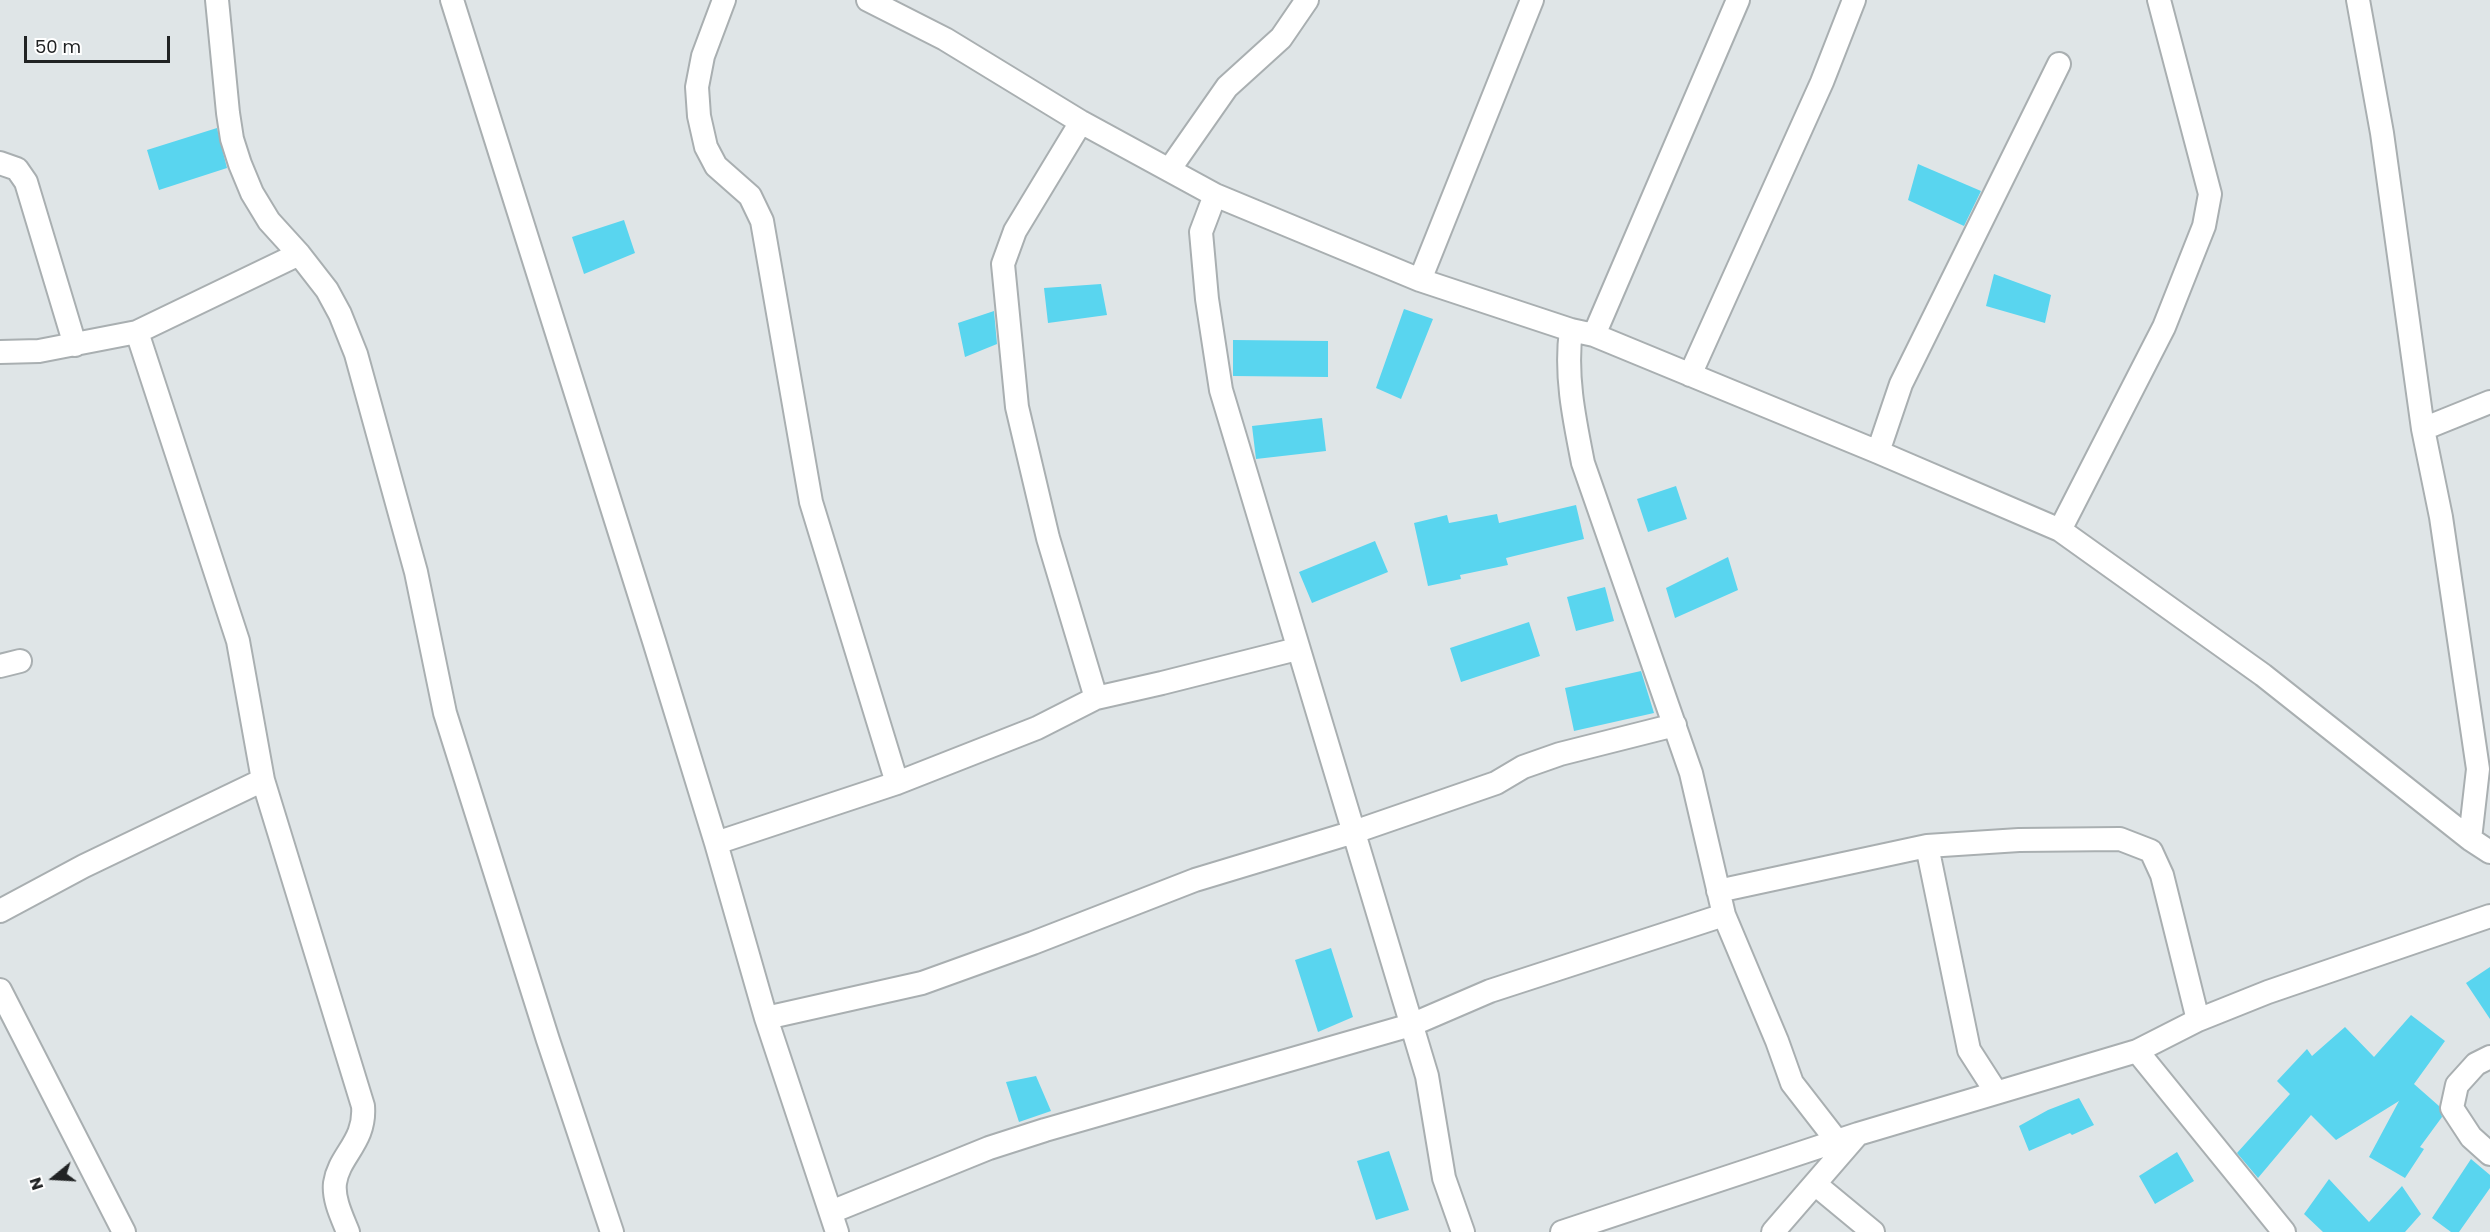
<!DOCTYPE html>
<html>
<head>
<meta charset="utf-8">
<style>
  body { margin:0 }
  #map { position:relative; width:2490px; height:1232px; overflow:hidden; background:#dfe5e7; font-family:Poppins,sans-serif }
  canvas { display:block }
  .north { position:absolute; left:24px; top:1148px; width:60px; height:60px; -webkit-text-stroke:4px #fff; paint-order:stroke; rotate:252deg; font-size:16px; font-weight:700; line-height:24px; text-align:center; color:#212324 }
  .north::after { content:''; display:block; margin:auto; width:21px; height:27px; background:#212324; clip-path:polygon(50% 0,100% 100%,50% 72%,0 100%) }
  .scale { position:absolute; left:24px; top:36px; width:146px; height:27px; box-sizing:border-box; border:3px solid #212324; border-top:0; padding-left:8px; font-size:18px; line-height:21px; white-space:nowrap; color:#212324; -webkit-text-stroke:4px #fff; paint-order:stroke }
</style>
</head>
<body>
<div id="map">
<canvas width="2490" height="1232"></canvas>
<div class="north">N</div>
<div class="scale">50 m</div>
</div>
<script>
const g = document.querySelector('canvas').getContext('2d');
g.lineJoin = 'round';
function paint(path, color) { g.fillStyle = color; g.fill(path, 'evenodd'); }
function strokePath(path, color, width, dash) { g.strokeStyle = color; g.lineWidth = width; g.lineCap = dash ? 'butt' : 'round'; g.setLineDash(dash || []); g.stroke(path); }
paint(new Path2D(`
  M 217,128 L 227,168 L 159,190 L 147,150 Z
  M 1918,164 L 1981,191 L 1964,226 L 1908,200 Z
  M 624,220 L 635,253 L 584,274 L 572,237 Z
  M 1994,274 L 2051,295 L 2045,323 L 1986,306 Z
  M 1101,284 L 1107,315 L 1048,323 L 1044,288 Z
  M 1404,309 L 1433,319 L 1401,399 L 1376,388 Z
  M 994,311 L 997,344 L 965,357 L 958,323 Z
  M 1233,340 L 1328,341 L 1328,377 L 1233,376 Z
  M 1322,418 L 1326,451 L 1256,459 L 1252,426 Z
  M 1676,486 L 1687,519 L 1648,532 L 1637,499 Z
  M 1576,505 L 1584,539 L 1506,558 L 1508,565 L 1460,575 L 1461,579 L 1428,586 L 1414,523 L 1447,515 L 1449,523 L 1497,514 L 1499,523 Z
  M 1375,541 L 1388,572 L 1312,603 L 1299,572 Z
  M 1728,557 L 1738,590 L 1675,618 L 1666,588 Z
  M 1605,587 L 1614,621 L 1576,631 L 1567,597 Z
  M 1529,622 L 1540,656 L 1461,682 L 1450,648 Z
  M 1641,671 L 1654,713 L 1574,731 L 1565,688 Z
  M 1331,948 L 1353,1017 L 1318,1032 L 1295,960 Z
  M 2490,967 L 2490,1019 L 2466,983 Z
  M 2411,1015 L 2445,1041 L 2414,1084 L 2439,1106 L 2442,1117 L 2420,1147 L 2424,1149 L 2405,1178 L 2369,1157 L 2399,1101 L 2336,1140 L 2311,1115 L 2258,1178 L 2237,1153 L 2290,1094 L 2277,1081 L 2307,1049 L 2312,1056 L 2345,1027 L 2374,1057 Z
  M 1036,1076 L 1051,1111 L 1019,1122 L 1006,1082 Z
  M 2079,1098 L 2094,1125 L 2072,1135 L 2070,1133 L 2029,1151 L 2019,1126 L 2048,1110 Z
  M 1389,1151 L 1409,1210 L 1376,1220 L 1357,1161 Z
  M 2177,1152 L 2194,1181 L 2155,1204 L 2139,1176 Z
  M 2471,1159 L 2490,1175 L 2490,1188 L 2459,1232 L 2451,1232 L 2432,1218 Z
  M 2329,1179 L 2369,1222 L 2402,1186 L 2421,1214 L 2405,1232 L 2323,1232 L 2304,1214 Z`), '#59d5ef');
const minor = new Path2D(`
  M 217,0 L 228,113 L 232,139 L 240,164 L 252,193 L 269,221 L 299,254 L 327,290 L 340,314 L 356,354 L 416,572 L 445,713 L 548,1040 L 612,1232
  M 452,0 L 654,641 L 716,843 L 766,1018 L 837,1232
  M 724,0 L 703,56 L 697,87 L 699,116 L 706,147 L 716,166 L 750,196 L 762,221 L 811,502 L 897,783
  M 868,0 L 945,39 L 1081,122 L 1215,195 L 1420,280 L 1571,330 L 1594,335 L 1878,452 L 2060,530 L 2263,675 L 2470,839 L 2490,852
  M 2358,0 L 2382,133 L 2423,429
  M 1081,122 L 1015,231 L 1003,264 L 1017,407 L 1048,538 L 1096,698
  M 0,163 L 17,169 L 26,182 L 75,345
  M 1169,170 L 1227,87 L 1281,38 L 1307,0
  M 1215,195 L 1201,232 L 1207,299 L 1221,390 L 1427,1076 L 1444,1178 L 1463,1232
  M 1420,280 L 1532,0
  M 1571,330 C 1565,375 1574,418 1583,463 L 1691,773 L 1724,915 L 1777,1041 L 1792,1083 L 1837,1141
  M 137,332 L 238,641 L 263,780 L 363,1106 C 366,1142 339,1155 335,1183 C 333,1199 342,1217 348,1232
  M 1594,335 L 1738,0
  M 0,352 L 39,351 L 137,332 L 299,254
  M 1690,375 L 1822,82 L 1854,0
  M 1878,452 L 1901,384 L 2059,64
  M 2060,530 L 2164,327 L 2204,226 L 2210,194 L 2159,0
  M 0,666 L 20,661
  M 2470,839 L 2478,769 L 2441,517 L 2423,429 L 2490,402
  M 716,843 L 897,783 L 1037,728 L 1096,698 L 1162,683 L 1297,649
  M 1927,846 L 1969,1050 L 1996,1092
  M 1718,891 L 1927,846 L 2019,840 L 2120,839 L 2151,851 L 2162,875 L 2198,1020
  M 0,911 L 84,866 L 263,780
  M 0,990 L 124,1232
  M 766,1018 L 922,983 L 1033,943 L 1195,880 L 1354,832 L 1496,783 L 1523,767 L 1560,754 L 1675,725
  M 2137,1051 L 2284,1232
  M 2490,1057 L 2476,1064 L 2457,1085 L 2452,1108 L 2471,1137 L 2490,1154
  M 1815,1184 L 1873,1232
  M 831,1212 L 989,1148 L 1045,1130 L 1411,1025 L 1490,991 L 1724,915
  M 1562,1232 L 1858,1134 L 2137,1051 L 2198,1020 L 2268,992 L 2490,916
  M 1773,1232 L 1857,1135`);
strokePath(minor, '#a9afb1', 26);
strokePath(minor, '#fff', 22);
</script>
</body>
</html>
